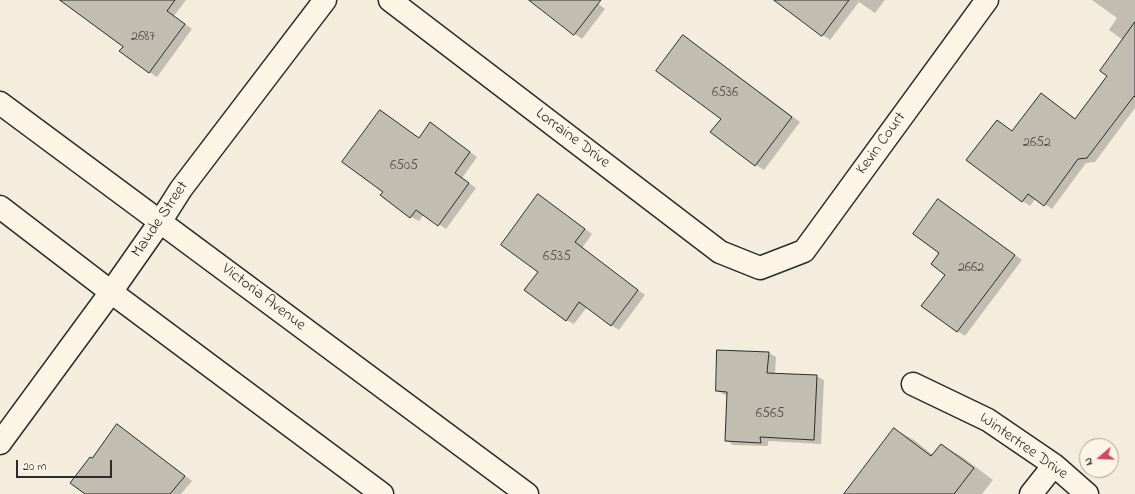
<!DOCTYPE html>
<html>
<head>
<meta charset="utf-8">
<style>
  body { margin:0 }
  #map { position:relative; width:1135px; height:494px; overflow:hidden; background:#f4edde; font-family:"Indie Flower",sans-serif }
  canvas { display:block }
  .north { position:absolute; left:1079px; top:438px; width:40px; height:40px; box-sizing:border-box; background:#fcf5e5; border:1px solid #a8a49b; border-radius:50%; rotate:251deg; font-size:11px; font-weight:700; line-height:16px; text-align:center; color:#2b2b2b }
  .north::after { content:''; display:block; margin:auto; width:14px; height:18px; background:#d1495b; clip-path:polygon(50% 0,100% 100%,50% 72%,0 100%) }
  .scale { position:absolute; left:16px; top:460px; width:96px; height:18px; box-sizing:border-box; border:2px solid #2b2b2b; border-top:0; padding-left:5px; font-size:12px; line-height:14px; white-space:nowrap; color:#2b2b2b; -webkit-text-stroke:3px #fcf5e5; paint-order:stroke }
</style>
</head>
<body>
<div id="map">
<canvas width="1135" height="494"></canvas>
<div class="north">N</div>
<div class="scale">20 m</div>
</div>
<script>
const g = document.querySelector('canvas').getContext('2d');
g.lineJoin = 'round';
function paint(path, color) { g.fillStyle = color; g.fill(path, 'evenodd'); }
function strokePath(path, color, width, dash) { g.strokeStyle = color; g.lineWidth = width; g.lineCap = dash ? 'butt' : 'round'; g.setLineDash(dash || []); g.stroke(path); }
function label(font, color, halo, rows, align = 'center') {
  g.font = font + ' "Indie Flower",sans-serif'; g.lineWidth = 3.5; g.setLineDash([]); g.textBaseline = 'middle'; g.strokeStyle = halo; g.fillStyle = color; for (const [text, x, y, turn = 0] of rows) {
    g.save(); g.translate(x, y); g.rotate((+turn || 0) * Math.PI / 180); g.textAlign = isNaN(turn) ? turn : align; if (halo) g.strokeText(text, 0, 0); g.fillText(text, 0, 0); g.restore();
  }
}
paint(new Path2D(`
  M 61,0 L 186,0 L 174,16 L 192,29 L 157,77 L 149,72 L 124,47 Z
  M 539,0 L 597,0 L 596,2 L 605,9 L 582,39 L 575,34 L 536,4 Z
  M 776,0 L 885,0 L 875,13 L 859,2 L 830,40 L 823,35 Z
  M 1092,0 L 1135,0 L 1135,108 L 1095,162 L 1086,163 L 1052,209 L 1036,198 L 1030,206 L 1023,201 L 967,160 L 997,121 L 1013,132 L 1042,94 L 1049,99 L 1076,119 L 1109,76 L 1123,40 L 1109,30 L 1117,18 Z
  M 684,36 L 691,41 L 800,122 L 764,170 L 756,165 L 711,132 L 722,118 Z
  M 381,111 L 388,116 L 420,139 L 431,124 L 438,128 L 477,157 L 462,178 L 476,188 L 446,229 L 424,214 L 419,221 L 411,217 L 381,195 L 384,192 Z
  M 539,195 L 546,200 L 592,234 L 582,248 L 645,295 L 619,330 L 611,325 L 587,307 L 574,324 L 566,320 L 539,272 Z
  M 939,200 L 946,205 L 1022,260 L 965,336 L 957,331 L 946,274 L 940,253 Z
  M 769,353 L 776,357 L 775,374 L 816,376 L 824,380 L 821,444 L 768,441 L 768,446 L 733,445 L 726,440 L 728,395 L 725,395 L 717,390 Z
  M 118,426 L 125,430 L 192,481 L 181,494 L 87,494 L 92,459 Z
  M 894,429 L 914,440 L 933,455 L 941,445 L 961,456 L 993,480 L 982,494 L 845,494 Z`), '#0003');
const building = new Path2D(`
  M 60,0 L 175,0 L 167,11 L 185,24 L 149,73 L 119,51 L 123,47 Z
  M 529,0 L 601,0 L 574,35 Z
  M 774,0 L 849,0 L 822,36 Z
  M 1135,22 L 1135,97 L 1134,96 L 1087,158 L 1078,159 L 1044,206 L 1028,194 L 1022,202 L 966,160 L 997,120 L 1012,131 L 1041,93 L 1075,119 L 1107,76 L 1100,71 Z
  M 683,35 L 792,117 L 755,166 L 710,132 L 721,119 L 656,71 Z
  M 380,110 L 419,138 L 430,122 L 470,152 L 455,173 L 469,183 L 438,226 L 416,210 L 410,218 L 380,195 L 383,192 L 342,162 Z
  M 538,194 L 585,229 L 575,242 L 638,290 L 611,326 L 579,302 L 566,321 L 524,290 L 538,272 L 501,245 Z
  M 938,199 L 1015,255 L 957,332 L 921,306 L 945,275 L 931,264 L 939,253 L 913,234 Z
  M 717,350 L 769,352 L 767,373 L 817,375 L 814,440 L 760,437 L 761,443 L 725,441 L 727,392 L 716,391 Z
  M 117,424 L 185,476 L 170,494 L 85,494 L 70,483 L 90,457 L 92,458 Z
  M 894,428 L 931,456 L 941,444 L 974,468 L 954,494 L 844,494 Z`);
paint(building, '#c2bdb1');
strokePath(building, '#2b2b2b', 1);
const street = new Path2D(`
  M 390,0 L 720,252 L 760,268 L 804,251 L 987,0
  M 160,222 L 181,189 L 325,0
  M 913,384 L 988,420 L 1054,465 L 1087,494
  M 1031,494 L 1054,465`);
const secondary = new Path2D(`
  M 0,103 L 527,494
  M 0,207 L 111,292 L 382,494
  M 0,443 L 111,292 L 160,222`);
strokePath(street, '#2b2b2b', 25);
strokePath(secondary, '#2b2b2b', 25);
strokePath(street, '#fcf5e5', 22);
strokePath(secondary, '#fcf5e5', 22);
label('14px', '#51504c', null, [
  ["2687",143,38],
  ["6536",725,94],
  ["2652",1037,144],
  ["6505",404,167],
  ["6535",557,258],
  ["2662",971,269],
  ["6565",770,415]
]);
label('16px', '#2b2b2b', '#fcf5e5', [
  ["Lorraine Drive",572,139,37],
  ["Kevin Court",882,144,-54],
  ["Maude Street",161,220,-56],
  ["Victoria Avenue",263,298,37],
  ["Wintertree Drive",1023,447,35]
]);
</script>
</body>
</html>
